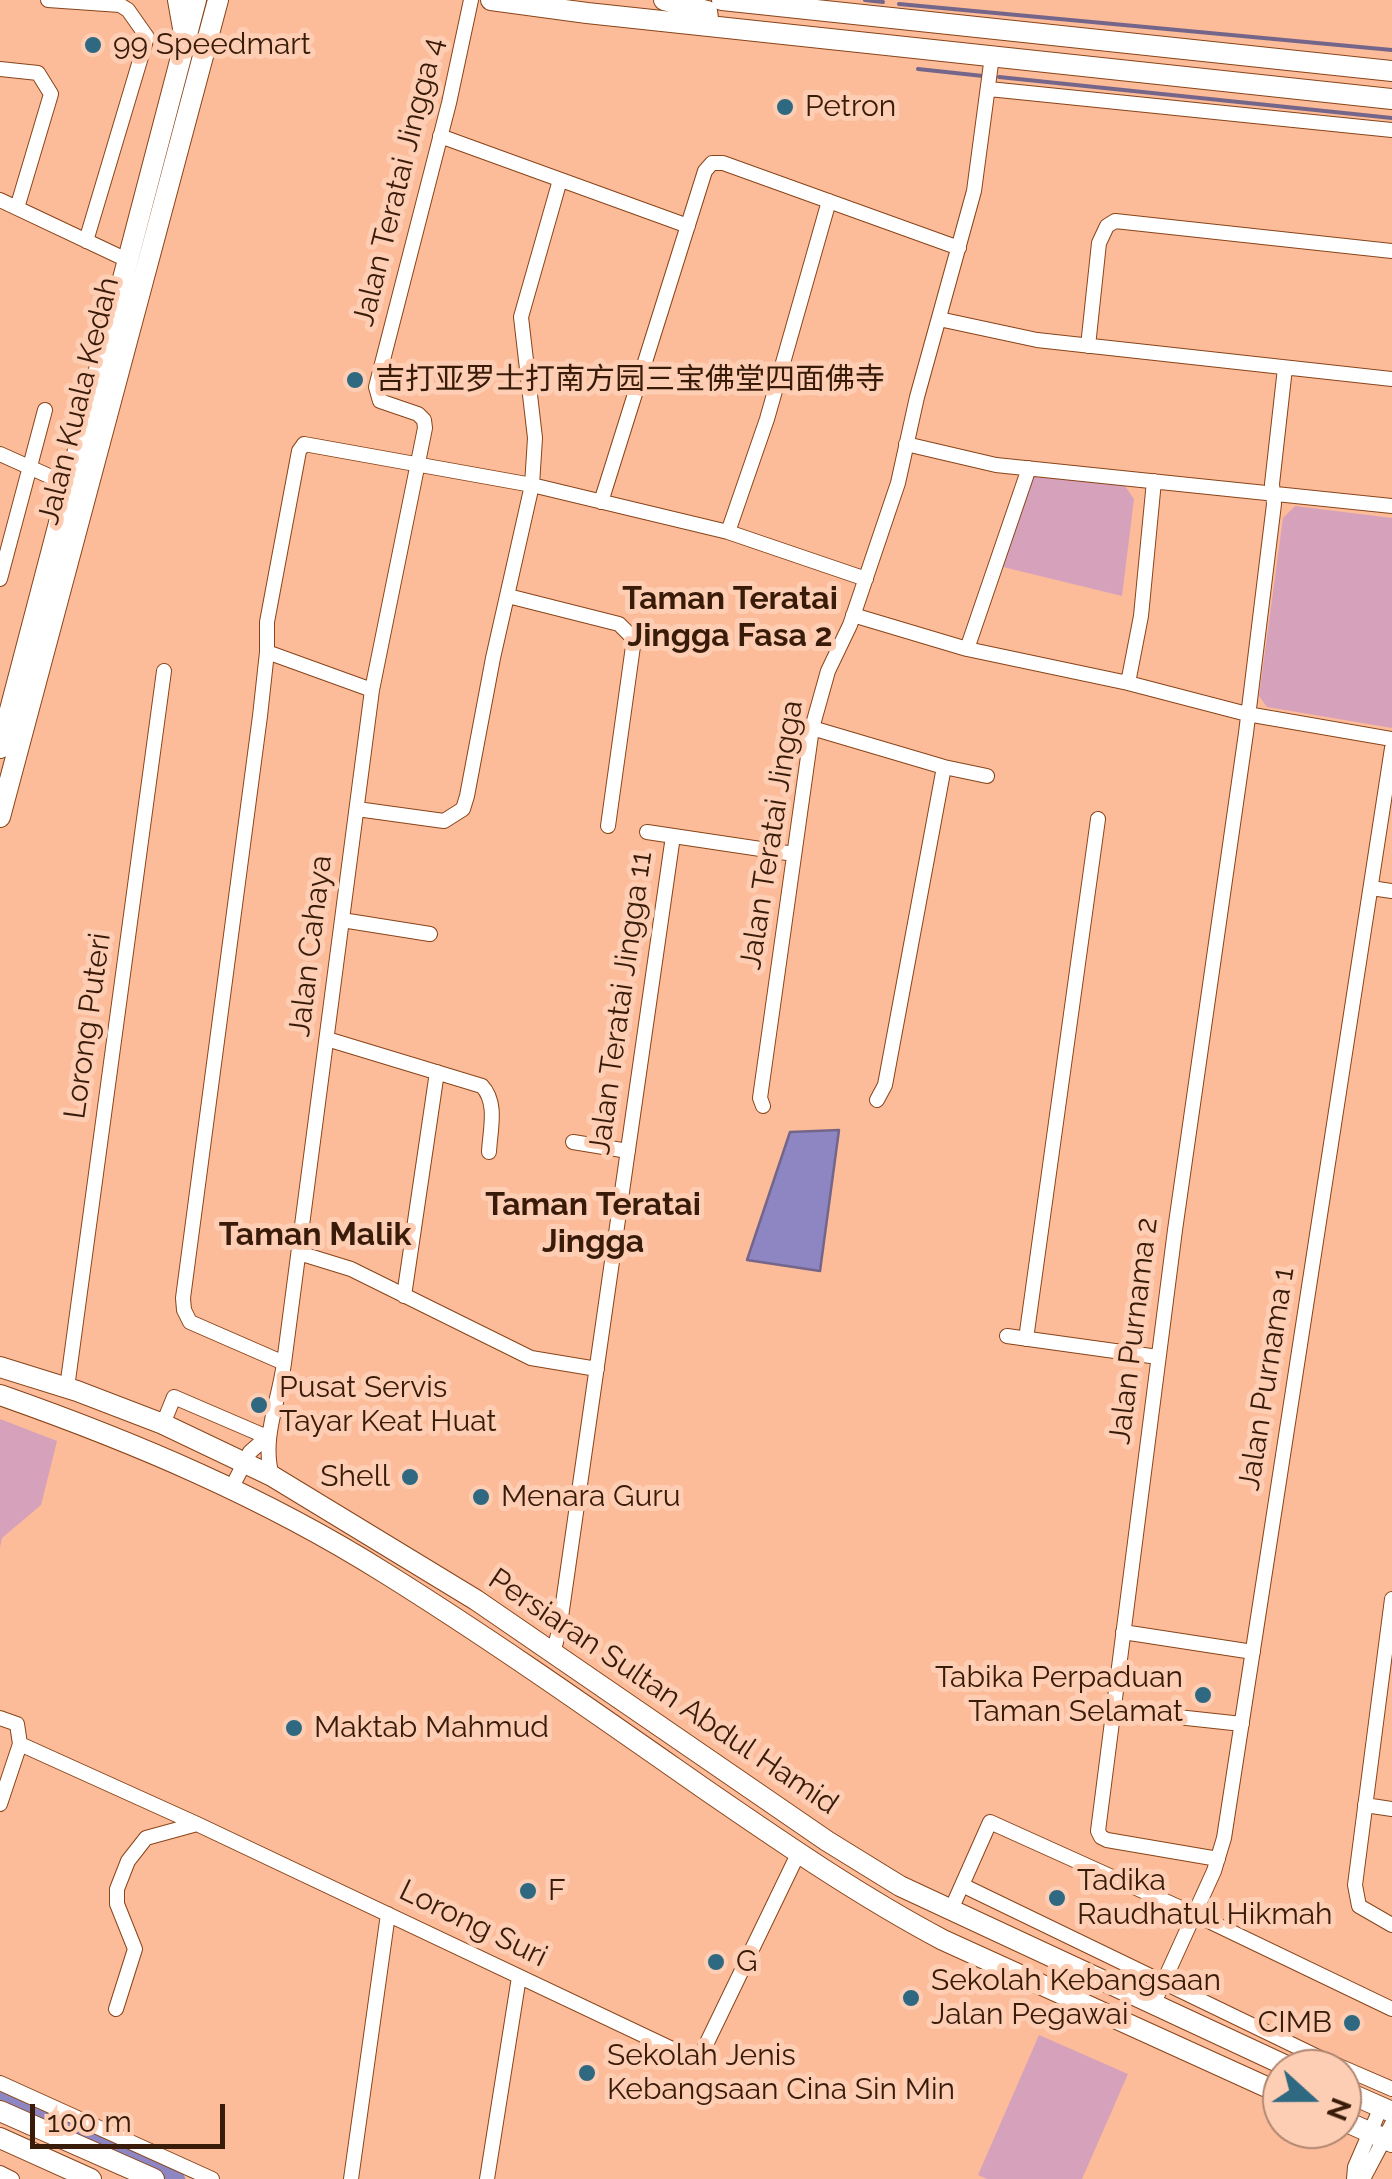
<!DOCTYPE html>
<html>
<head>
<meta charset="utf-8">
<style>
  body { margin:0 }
  #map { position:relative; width:1392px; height:2179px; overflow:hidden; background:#fcbc9a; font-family:Raleway,sans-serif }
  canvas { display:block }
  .north { position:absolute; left:1262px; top:2049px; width:100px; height:100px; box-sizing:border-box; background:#feceb4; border:2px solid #af8670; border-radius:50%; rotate:111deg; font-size:28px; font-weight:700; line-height:40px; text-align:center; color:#391b09 }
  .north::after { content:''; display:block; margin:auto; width:35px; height:45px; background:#2f6881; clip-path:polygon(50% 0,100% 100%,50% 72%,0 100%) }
  .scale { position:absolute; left:30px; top:2104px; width:195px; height:45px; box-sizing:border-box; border:5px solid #391b09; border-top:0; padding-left:12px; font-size:30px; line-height:35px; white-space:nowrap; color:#391b09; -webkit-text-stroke:8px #feceb4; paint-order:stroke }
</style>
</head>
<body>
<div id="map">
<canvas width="1392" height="2179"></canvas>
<div class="north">N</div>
<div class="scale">100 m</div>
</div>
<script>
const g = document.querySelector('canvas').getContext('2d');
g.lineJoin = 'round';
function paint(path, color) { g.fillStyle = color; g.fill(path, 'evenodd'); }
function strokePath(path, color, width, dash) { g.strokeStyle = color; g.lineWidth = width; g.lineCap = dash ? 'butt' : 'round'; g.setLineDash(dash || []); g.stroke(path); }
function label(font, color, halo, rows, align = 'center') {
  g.font = font + ' Raleway,"Noto Sans SC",sans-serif'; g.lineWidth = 10; g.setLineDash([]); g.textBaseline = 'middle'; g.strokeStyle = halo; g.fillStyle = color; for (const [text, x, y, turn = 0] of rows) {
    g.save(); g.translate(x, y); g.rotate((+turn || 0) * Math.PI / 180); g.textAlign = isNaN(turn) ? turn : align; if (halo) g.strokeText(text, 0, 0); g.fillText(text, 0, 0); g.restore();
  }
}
paint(new Path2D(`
  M 1031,475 L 1123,483 L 1134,499 L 1122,596 L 999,566 Z
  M 1295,506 L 1392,518 L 1392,728 L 1267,707 L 1259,696 L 1283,518 Z
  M 0,1419 L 57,1441 L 41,1505 L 2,1538 L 0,1548 Z
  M 1039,2035 L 1128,2074 L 1082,2179 L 987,2179 L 978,2175 Z`), '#d6a1ba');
const water = new Path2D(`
  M 839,1130 L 820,1271 L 747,1260 L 790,1132 Z`);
paint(water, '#8d86c3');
strokePath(water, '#74668b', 2.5);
strokePath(new Path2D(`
  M 865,0 L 883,2
  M 899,4 L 1392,50
  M 918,69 L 983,76
  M 999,77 L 1392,118`), '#74668b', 4);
strokePath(new Path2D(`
  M 0,2099 L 178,2179`), '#8d86c3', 14);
const street = new Path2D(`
  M 48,0 L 120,5 L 128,10 L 147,37 L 86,241
  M 0,69 L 38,73 L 51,94 L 17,208
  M 989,89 L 1392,130
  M 440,136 L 688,226
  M 0,200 L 127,260
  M 939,319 L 1037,340 L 1392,379
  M 1088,346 L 1099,243 L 1107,226 L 1115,221 L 1392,251
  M 906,444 L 996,465 L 1392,506
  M 0,454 L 69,485
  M 601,502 L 705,171 L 712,163 L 723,163 L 959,248
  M 728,532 L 767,419 L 829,201
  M 0,579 L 45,410
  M 508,596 L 619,624 L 634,639 L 608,826
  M 853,615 L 967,649 L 1128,683 L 1247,714 L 1392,739
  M 967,649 L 1029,468
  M 267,652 L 372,690
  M 1128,683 L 1141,616 L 1154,481
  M 812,728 L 944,767 L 987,776
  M 357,809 L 444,821 L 463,809 L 467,796 L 493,658 L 532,485 L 535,438 L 521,317 L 560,180
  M 647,832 L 794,854
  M 1371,888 L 1392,891
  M 342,920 L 430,934
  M 327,1039 L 482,1086 C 498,1103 490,1130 489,1152
  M 877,1100 L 885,1085 L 944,767
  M 763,1106 L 760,1098 L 812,728 L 828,671 L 850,625 L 898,483 L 917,397 L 974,191 L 992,56
  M 573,1142 L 628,1151
  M 299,1253 L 351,1269 L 531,1358 L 597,1369
  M 404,1296 L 437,1072
  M 1007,1336 L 1158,1357
  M 1026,1339 L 1098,819
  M 284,1363 L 190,1322 L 184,1310 L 183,1298 L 260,716 L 267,652 L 267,622 L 299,451 L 304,444 L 532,485 L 728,532 L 866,579
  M 67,1388 L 164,671
  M 163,1424 L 174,1397 L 267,1437
  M 272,1476 C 261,1438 279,1402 284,1363 L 372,690 L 425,428 L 424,420 L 418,414 L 380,401 L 376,387 L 449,103 L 471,0
  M 232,1487 L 250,1452 L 267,1437
  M 1392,1599 L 1355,1885 L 1359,1906 L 1392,1925
  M 1123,1632 L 1253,1652
  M 553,1653 L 559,1631 L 673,836
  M 1113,1710 L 1242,1724
  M 0,1718 L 17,1724 L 20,1744 L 0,1804
  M 20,1744 L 197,1824 L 685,2055 L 701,2055 L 798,1854
  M 1365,1805 L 1392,1809
  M 1218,1859 L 1107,1840 L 1101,1837 L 1098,1831 L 1175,1230 L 1246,733 L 1274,504 L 1272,484 L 1285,368
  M 962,1885 L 1318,2057 L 1392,2089
  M 950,1912 L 990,1822 L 1194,1914 L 1392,2009
  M 1153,2005 L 1214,1871 L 1224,1838 L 1392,748
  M 116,2009 L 135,1949 L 117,1904 L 117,1889 L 128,1861 L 146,1838 L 197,1824
  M 0,2083 L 212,2179
  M 0,2173 L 12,2179
  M 351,2179 L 388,1914
  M 487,2179 L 519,1977
  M 1354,2179 L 1355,2167 L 1381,2107
  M 1363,2179 L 1392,2124`);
const secondary = new Path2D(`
  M 0,1367 L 77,1391 L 163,1424 L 272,1476 L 476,1600 L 827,1841 L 900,1886 L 1293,2069
  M 0,1395 C 134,1442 264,1497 385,1573 C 494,1641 600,1716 706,1790 C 783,1843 860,1896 943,1940 L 1282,2094
  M 1342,2090 L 1392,2112
  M 1342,2120 L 1392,2142`);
const primary = new Path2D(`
  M 178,0 L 184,34
  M 491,0 L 587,13 L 1392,99
  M 664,0 L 707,11 L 709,26
  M 722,0 L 1392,71
  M 0,748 L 196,0
  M 0,817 L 218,0
  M 0,2111 L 154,2179
  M 0,2138 L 91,2179`);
strokePath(street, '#894418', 16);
strokePath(secondary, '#894418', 22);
strokePath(primary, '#894418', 22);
strokePath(street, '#fff', 14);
strokePath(secondary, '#fff', 20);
strokePath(primary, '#fff', 20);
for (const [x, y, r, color] of [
  [93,45,10,"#2f6881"],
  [785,107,10,"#2f6881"],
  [355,380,10,"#2f6881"],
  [259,1405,10,"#2f6881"],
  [410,1477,10,"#2f6881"],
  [481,1497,10,"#2f6881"],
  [1203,1695,10,"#2f6881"],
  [294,1728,10,"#2f6881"],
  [528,1891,10,"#2f6881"],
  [1057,1898,10,"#2f6881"],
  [716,1962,10,"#2f6881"],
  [911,1998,10,"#2f6881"],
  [1352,2023,10,"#2f6881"],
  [587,2073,10,"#2f6881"]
]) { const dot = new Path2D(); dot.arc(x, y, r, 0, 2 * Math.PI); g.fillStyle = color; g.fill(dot); strokePath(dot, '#feceb4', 4); }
label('30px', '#391b09', '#feceb4', [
  ["99 Speedmart",113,45],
  ["Petron",805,107],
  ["吉打亚罗士打南方园三宝佛堂四面佛寺",375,380],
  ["Pusat Servis",279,1388],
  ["Tayar Keat Huat",279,1422],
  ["Shell",390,1477,"right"],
  ["Menara Guru",501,1497],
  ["Tabika Perpaduan",1183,1678,"right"],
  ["Taman Selamat",1183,1712,"right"],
  ["Maktab Mahmud",314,1728],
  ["Tadika",1077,1881],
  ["Raudhatul Hikmah",1077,1915],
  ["F",548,1891],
  ["G",736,1962],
  ["Sekolah Kebangsaan",931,1981],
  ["Jalan Pegawai",931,2015],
  ["CIMB",1332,2023,"right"],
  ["Sekolah Jenis",607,2056],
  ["Kebangsaan Cina Sin Min",607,2090]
], 'left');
label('30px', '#391b09', '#feceb4', [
  ["Jalan Teratai Jingga 4",399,182,-76],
  ["Jalan Kuala Kedah",79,401,-76],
  ["Jalan Teratai Jingga",772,835,-81],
  ["Jalan Cahaya",311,946,-83],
  ["Jalan Teratai Jingga 11",621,1003,-82],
  ["Lorong Puteri",88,1026,-82],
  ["Jalan Purnama 2",1134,1331,-83],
  ["Jalan Purnama 1",1267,1379,-81],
  ["Persiaran Sultan Abdul Hamid",663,1692,34],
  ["Lorong Suri",473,1924,26]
]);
label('bold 32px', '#391b09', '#feceb4', [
  ["Taman Teratai",730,599],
  ["Jingga Fasa 2",730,636],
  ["Taman Teratai",593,1205],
  ["Jingga",593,1242],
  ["Taman Malik",315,1235]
]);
</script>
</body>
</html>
